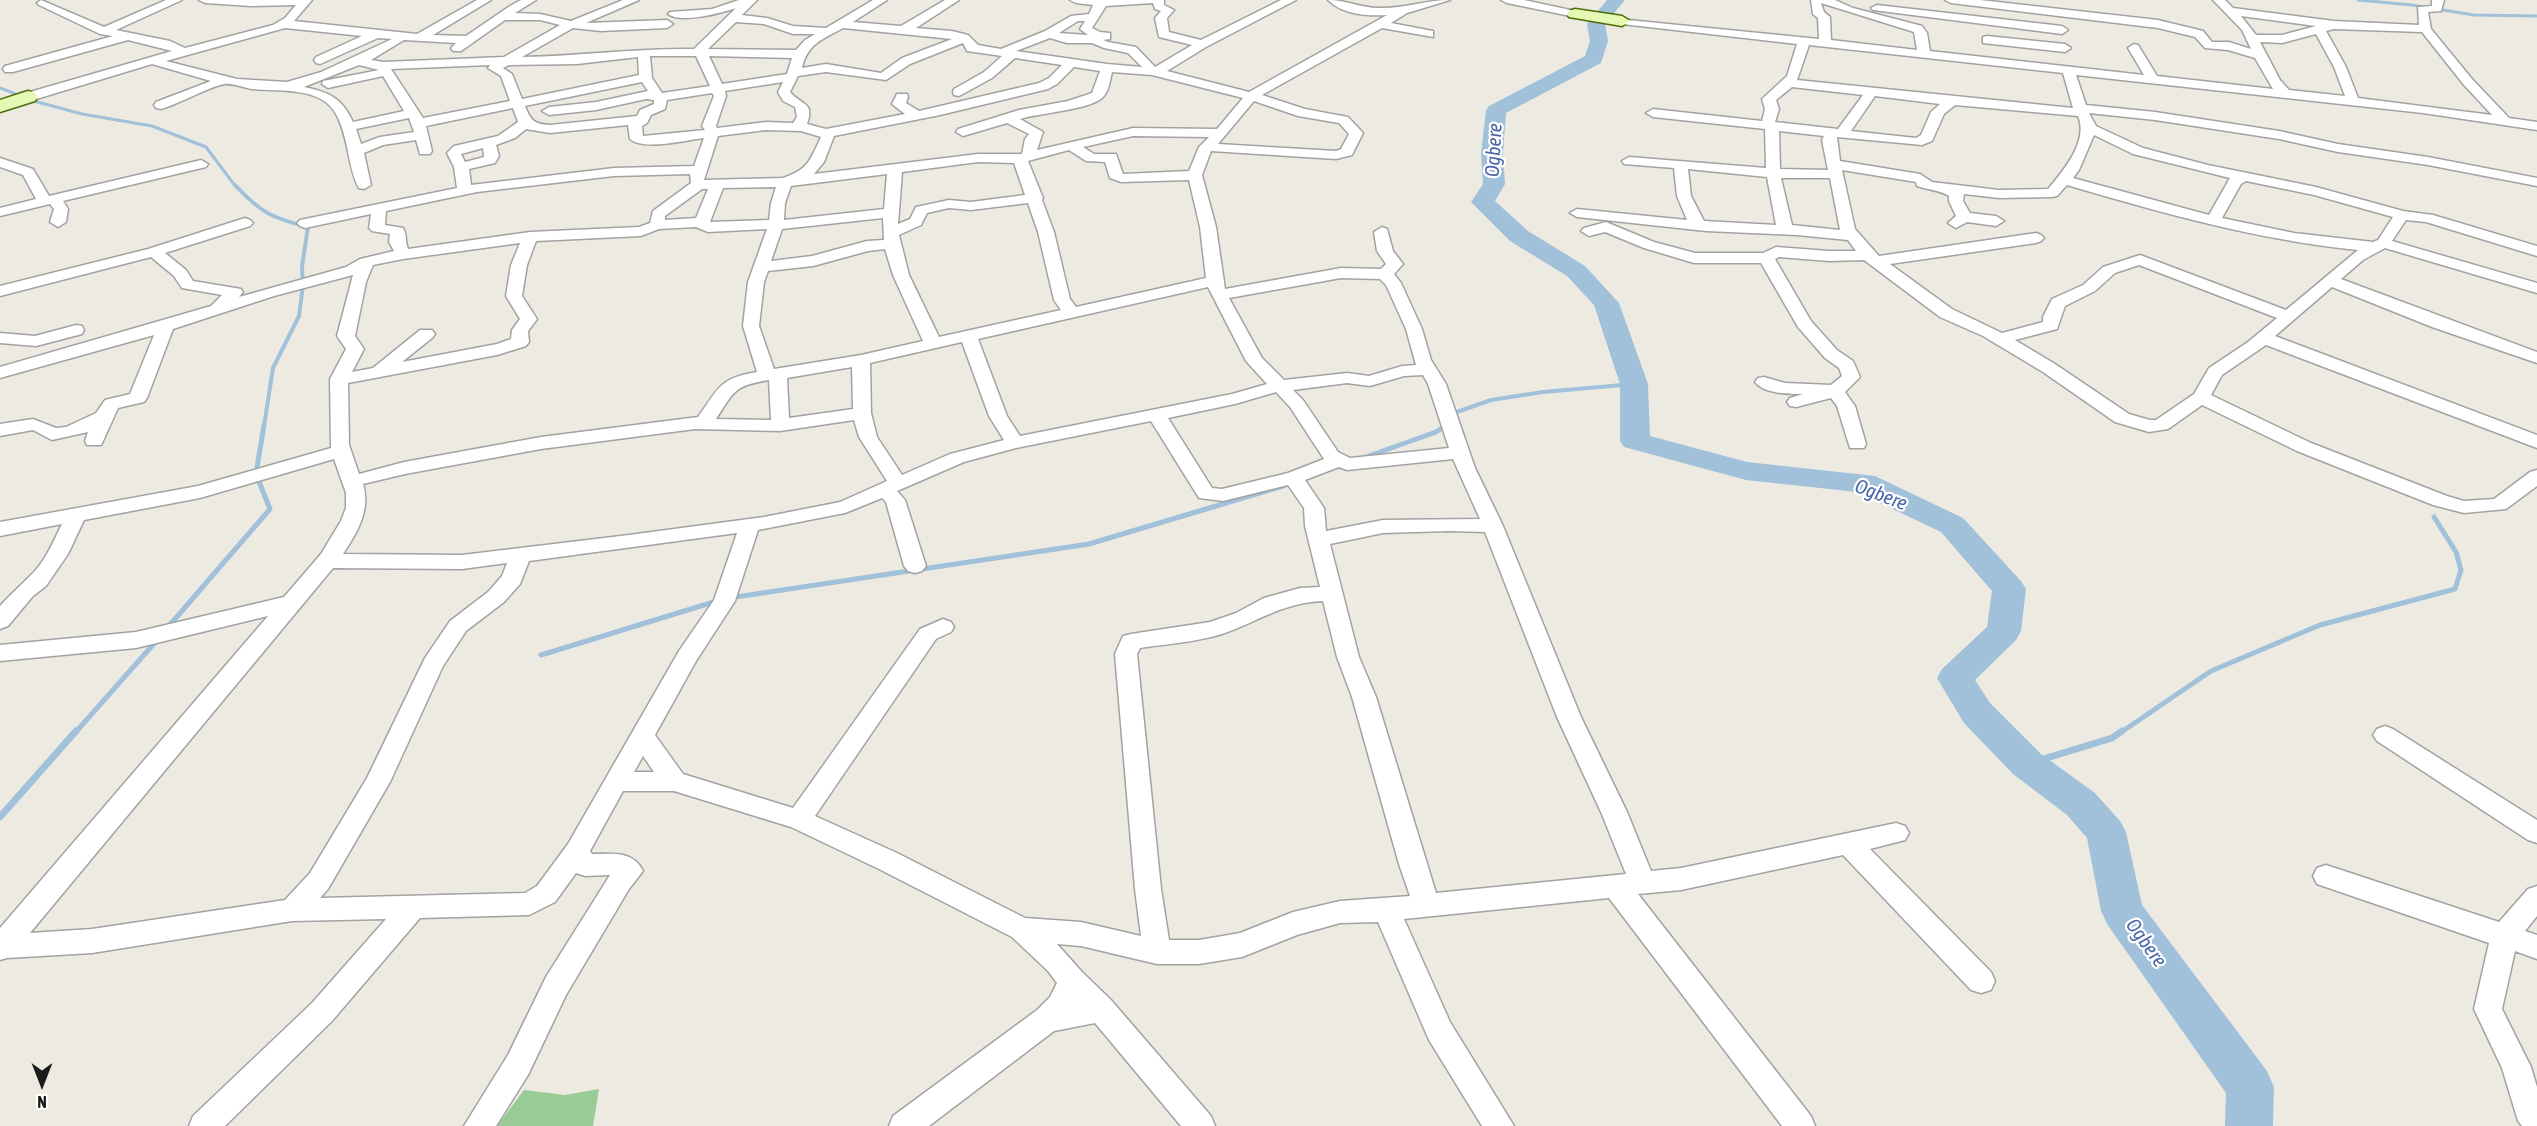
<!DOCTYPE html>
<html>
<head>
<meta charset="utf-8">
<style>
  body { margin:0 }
  #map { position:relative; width:2537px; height:1126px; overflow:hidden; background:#edebe1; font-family:"Asap Condensed",sans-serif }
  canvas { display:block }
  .north { position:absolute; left:12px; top:1054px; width:60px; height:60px; -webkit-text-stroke:4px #fff; paint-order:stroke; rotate:180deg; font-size:16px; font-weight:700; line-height:24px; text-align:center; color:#1b1b1b }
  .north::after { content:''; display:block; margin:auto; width:21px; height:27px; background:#1b1b1b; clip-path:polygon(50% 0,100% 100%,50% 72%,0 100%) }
</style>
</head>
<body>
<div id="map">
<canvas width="2537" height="1126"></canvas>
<div class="north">N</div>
</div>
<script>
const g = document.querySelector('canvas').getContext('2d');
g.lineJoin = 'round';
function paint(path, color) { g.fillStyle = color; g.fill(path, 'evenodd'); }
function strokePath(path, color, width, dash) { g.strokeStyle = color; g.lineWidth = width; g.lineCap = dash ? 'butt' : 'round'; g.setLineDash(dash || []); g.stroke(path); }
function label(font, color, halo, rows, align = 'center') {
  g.font = font + ' "Asap Condensed",sans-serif'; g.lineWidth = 4.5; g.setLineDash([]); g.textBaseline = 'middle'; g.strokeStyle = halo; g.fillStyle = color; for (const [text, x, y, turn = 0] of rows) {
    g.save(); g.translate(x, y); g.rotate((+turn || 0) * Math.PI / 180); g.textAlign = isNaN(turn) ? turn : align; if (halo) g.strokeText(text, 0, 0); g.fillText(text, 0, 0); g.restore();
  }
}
paint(new Path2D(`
  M 599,1089 L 593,1126 L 497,1126 L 524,1090 L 565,1095 Z`), '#99cb96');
strokePath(new Path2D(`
  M 2358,0 L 2412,5 L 2474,15 L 2537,16
  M 0,88 L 34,101 L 82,114 L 152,126 L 206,147 L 236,187`), '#a1c0da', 3);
strokePath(new Path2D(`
  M 235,185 C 261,213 272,218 308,227 L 302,266 L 303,285 L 299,316 L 273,368 L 264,426
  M 1451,414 L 1491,400 L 1543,392 L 1634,384
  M 1444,426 L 1448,423`), '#a1c0da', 4);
strokePath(new Path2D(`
  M 1363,458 L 1436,432 L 1446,425
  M 729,598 L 1089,544 L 1283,486
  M 168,627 L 270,509 L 256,474 L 264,425
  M 541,655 L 717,601
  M 75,733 L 158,639
  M 2120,733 L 2211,671 L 2320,625 L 2455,589 L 2461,570 L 2456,552 L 2434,517`), '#a1c0da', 5);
strokePath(new Path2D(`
  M 2027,764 L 2112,738 L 2122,731
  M 0,817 L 76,731`), '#a1c0da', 7);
paint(new Path2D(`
  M 1607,0 L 1625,0 L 1605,24 L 1608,41 L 1601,63 L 1506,113 L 1503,154 L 1505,184 L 1495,201 L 1528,231 L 1585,266 L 1619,303 L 1648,384 L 1650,436 L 1747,462 L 1875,476 L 1963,518 L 2021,581 L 2026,589 L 2021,631 L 2016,640 L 1975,680 L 1990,703 L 2041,754 L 2095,793 L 2120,821 L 2126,832 L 2142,905 L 2267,1071 L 2274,1087 L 2273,1126 L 2225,1126 L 2226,1093 L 2107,924 L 2101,911 L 2087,838 L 2067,815 L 2013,774 L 1964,723 L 1937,678 L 1942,669 L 1987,627 L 1992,591 L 1941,532 L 1857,492 L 1746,480 L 1624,447 L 1620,441 L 1620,384 L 1594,305 L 1567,276 L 1510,241 L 1471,202 L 1483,184 L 1481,154 L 1486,110 L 1489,106 L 1585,56 L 1590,41 L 1587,24 Z`), '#a1c0da');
const street = new Path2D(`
  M 41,0 L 104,27 L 166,0 L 182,0 L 116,30 L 170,41 L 185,48 L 273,25 L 285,18 L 296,5 L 251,6 L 205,3 L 199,0 L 312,0 L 294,21 L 417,34 L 477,0 L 491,0 L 433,35 L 466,36 L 510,6 L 521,0 L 536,0 L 515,13 L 540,14 L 571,21 L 623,0 L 639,0 L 586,23 L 667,20 L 673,24 L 667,28 L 601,31 L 573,28 L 522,57 C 580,56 637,48 694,49 L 736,8 C 721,13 681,24 668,14 L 670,12 L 712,9 L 739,0 L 757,0 L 742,15 L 767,18 L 793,26 L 826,28 L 873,0 L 887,0 L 853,22 L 901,26 L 945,0 L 959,0 L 916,28 L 952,31 L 968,35 L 978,45 L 1001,49 L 1045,31 L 1071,16 L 1089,14 L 1093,5 L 1076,3 L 1070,0 L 1164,0 L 1164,5 L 1174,10 L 1167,18 L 1169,32 L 1201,40 L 1281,0 L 1296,0 L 1206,47 L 1167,71 L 1249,92 L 1387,15 C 1367,16 1343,15 1328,0 C 1346,0 1361,8 1379,8 C 1404,9 1425,0 1450,0 L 1407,13 L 1391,23 L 1433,31 L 1433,37 L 1382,28 L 1262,95 L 1305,109 L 1348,117 L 1363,133 L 1352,155 L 1336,159 L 1211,151 L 1202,175 L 1216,227 L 1225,289 L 1341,268 L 1381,269 L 1386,264 L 1377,251 L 1374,232 L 1382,227 L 1387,229 L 1393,251 L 1403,264 L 1394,274 L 1401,283 L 1422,329 L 1431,360 L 1446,384 L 1475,468 L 1503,526 L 1581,717 L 1627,812 L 1651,871 L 1681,868 L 1896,823 L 1905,826 L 1909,833 L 1905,840 L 1870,849 L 1991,972 L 1995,981 L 1991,990 L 1981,993 L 1971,990 L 1843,855 L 1681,890 L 1638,894 L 1811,1116 L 1815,1126 L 1782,1126 L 1609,898 L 1404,919 L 1450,1022 L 1514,1126 L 1482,1126 L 1429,1040 L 1378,922 L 1340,923 L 1297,935 L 1242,957 L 1199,964 L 1157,964 L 1081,946 L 1057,944 L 1082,972 L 1111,1000 L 1211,1116 L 1215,1126 L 1181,1126 L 1095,1023 L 1054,1031 L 929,1126 L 889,1126 L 893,1116 L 1037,1010 L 1050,997 L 1057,983 L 1048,971 L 1012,937 L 879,869 L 791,827 L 674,791 L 623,791 L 590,851 L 592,854 C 612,854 633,850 643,871 L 629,889 L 566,995 L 528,1075 L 496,1126 L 464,1126 L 508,1055 L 546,977 L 610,875 L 585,876 L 576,873 L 555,902 L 529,915 L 420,918 L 332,1021 L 225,1126 L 189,1126 L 193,1116 L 312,1003 L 386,919 L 292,921 L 92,953 L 7,958 L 0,960 L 0,928 L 268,616 L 136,648 L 0,661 L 0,645 L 136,632 L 284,597 L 321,554 L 341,521 L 346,508 L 346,493 L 334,459 L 200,498 L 84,520 L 68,554 L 46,586 L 33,596 L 8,626 L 0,629 L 0,606 C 10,595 20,586 30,576 C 45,562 53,542 62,524 L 0,536 L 0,522 L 198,486 L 331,448 L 330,379 L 346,349 L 337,336 L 353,275 L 274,296 L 173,329 L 147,398 L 144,402 L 118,408 L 103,441 L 101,445 L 87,445 L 85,441 L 88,432 L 52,440 L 33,430 L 0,436 L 0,424 L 33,419 L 56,428 L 66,427 L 96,413 L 105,400 L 130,394 L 154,335 L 0,378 L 0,367 L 211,306 L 222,295 L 182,288 L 174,276 L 151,257 L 0,296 L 0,286 L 148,249 L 245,218 L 250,220 L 253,223 L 250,226 L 165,253 L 186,270 L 193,281 L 241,289 L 243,292 L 239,297 L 346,267 L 360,259 L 394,251 L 389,242 L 390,234 L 372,231 L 369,228 L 371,214 L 305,228 L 300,226 L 297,223 L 300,220 L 457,188 L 454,167 L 447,153 L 454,146 L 498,136 L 518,122 L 513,108 L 426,126 L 432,151 L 430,154 L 420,154 L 416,140 L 383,145 L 364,153 L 371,185 L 364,189 L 359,188 C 348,170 349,137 336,114 C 321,86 279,92 252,89 C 244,88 233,83 225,84 C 210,86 179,104 161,109 L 156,108 L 154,105 L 156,102 L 211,81 L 152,64 L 33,100 L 23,100 L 22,97 L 23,94 L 172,51 L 128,40 L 13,72 L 5,72 L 3,69 L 5,66 L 113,36 L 100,34 L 39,5 L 37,3 ZM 1153,3 L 1155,9 L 1161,11 L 1155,18 L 1159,37 L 1192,45 L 1155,67 L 1136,47 L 1108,42 L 1103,40 L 1110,39 L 1110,33 L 1100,32 L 1092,28 L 1106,6 ZM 505,20 L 540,20 L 560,25 L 504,57 L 384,62 L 371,60 L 404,40 L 456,43 L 451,48 L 453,51 L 461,51 ZM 1078,21 L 1085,21 L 1080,29 L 1088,35 L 1059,33 ZM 736,22 L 764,24 L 793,34 L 815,34 L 805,40 L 796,50 L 708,49 ZM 285,28 L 362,36 L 316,57 L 314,60 L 316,63 L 320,64 L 378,38 L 392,39 L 321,72 L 287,82 L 237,79 L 166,61 ZM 843,28 L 952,39 L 902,58 L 881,73 L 826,64 L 802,68 C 807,44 823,39 843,28 ZM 1050,38 L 1067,43 L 1092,43 L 1104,48 L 1128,53 L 1142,67 L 1107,64 L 1016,51 ZM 963,43 L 967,51 L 1002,56 L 984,72 L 954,89 L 953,92 L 954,95 L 959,96 L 992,78 L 1015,58 L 1062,65 L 1049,78 L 1039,83 L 919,111 L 906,103 L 908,97 L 907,94 L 897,94 L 892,104 L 905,114 L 826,129 L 807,124 C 815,102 802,106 790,92 L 798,76 L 826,72 L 886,80 L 910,64 ZM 650,56 L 696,56 L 710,86 L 662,93 L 652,78 ZM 709,56 L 792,58 L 787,74 L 722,84 ZM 638,57 L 639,75 L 522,99 L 512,74 L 503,68 L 509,65 L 577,64 ZM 359,65 L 379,70 L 323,81 L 322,84 L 328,88 L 383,76 L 404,111 L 353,122 C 342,98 329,92 304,87 ZM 490,65 L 488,68 L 501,76 L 510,101 L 423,118 L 391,69 ZM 1074,67 L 1100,71 L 1092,93 L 1068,101 L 1019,110 L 958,129 L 956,132 L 963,136 L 1007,123 L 1029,134 L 1025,139 L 1022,154 L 978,154 L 814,174 L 824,162 L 834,136 L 940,115 L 1048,89 L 1057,84 ZM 1112,72 L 1152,75 L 1243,98 L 1217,129 L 1133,128 L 1037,150 L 1043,132 L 1020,119 C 1039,113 1088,110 1102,98 C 1109,92 1110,80 1112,72 ZM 642,82 L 648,91 L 596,102 L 549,107 L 542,111 L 549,115 L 596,110 L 646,99 L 654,100 L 654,104 L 640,110 L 637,116 L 550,125 C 534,124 531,121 525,106 ZM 783,82 L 778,92 L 783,101 L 795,107 L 797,117 L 793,123 L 766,122 L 717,128 L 716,126 L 726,96 L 725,91 ZM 712,93 L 714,96 L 702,126 L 705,130 L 643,136 L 642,126 L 647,123 L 651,115 L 665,109 L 667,100 ZM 1254,101 L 1298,116 L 1339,123 L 1349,134 L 1341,149 L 1336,151 L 1218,144 ZM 409,118 L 414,132 L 380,137 L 361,144 L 356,129 ZM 628,125 L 630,139 C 643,151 686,140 704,138 L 694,166 L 614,168 L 471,185 L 469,169 L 495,163 L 499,156 L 496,145 L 515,138 L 526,129 L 550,133 ZM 766,130 L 801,131 L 821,137 C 810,160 809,169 783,178 L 704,180 L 718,136 ZM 1133,136 L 1209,137 L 1199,147 L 1189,171 L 1123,174 L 1116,154 L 1094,154 L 1083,147 ZM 483,148 L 484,157 L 465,162 L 461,154 ZM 1069,150 L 1086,161 L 1105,162 L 1110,178 L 1121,182 L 1189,180 L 1200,227 L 1206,278 L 1076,307 L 1070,299 L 1054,232 L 1042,200 L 1043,198 L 1028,161 ZM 978,162 L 1014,163 L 1025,195 L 971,202 L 949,200 L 916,207 L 910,219 L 898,224 L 902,172 ZM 690,174 L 691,183 L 653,211 L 650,223 L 639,227 L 530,232 L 408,249 C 405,242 407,234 403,228 L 385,225 L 386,211 L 477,192 L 614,176 ZM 887,174 L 884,209 L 784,220 L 785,203 L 791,186 ZM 776,187 L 771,203 L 769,220 L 710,222 L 723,188 ZM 702,189 L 708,189 L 696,218 L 665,220 L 665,216 ZM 1028,203 L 1038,232 L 1054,300 L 1061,310 L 939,337 L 909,275 L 899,235 L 921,225 L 927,213 L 949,208 L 971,210 ZM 883,218 L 884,240 L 867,241 L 812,256 L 771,261 L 782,229 ZM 696,227 L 708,232 L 767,229 L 748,282 L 743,326 L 757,372 C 719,378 719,388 698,417 L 541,437 L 404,462 L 359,474 L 349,445 L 348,383 L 497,355 L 526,346 L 529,342 L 528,331 L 537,319 L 522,296 L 527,265 L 536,241 L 641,236 L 659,229 ZM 520,243 L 511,265 L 506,296 L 520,319 L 512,330 L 511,339 L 497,344 L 402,362 L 432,338 L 435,334 L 432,330 L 420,330 L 373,368 L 352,372 L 364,349 L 355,336 L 366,282 L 373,265 L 403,259 ZM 885,249 L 893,275 L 923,341 L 861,355 L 774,369 L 759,326 L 764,282 L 768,271 L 813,266 L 868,251 ZM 1341,278 L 1380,279 L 1386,285 L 1406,329 L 1416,365 L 1402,366 L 1369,376 L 1347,373 L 1284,380 L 1262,358 L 1229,298 ZM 1208,287 L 1246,361 L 1267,384 L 1232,394 L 1020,436 L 1007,416 L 978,339 ZM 962,342 L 989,416 L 1004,440 L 950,454 L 902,475 L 877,437 L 871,413 L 870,363 ZM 852,367 L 853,409 L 789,418 L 787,378 ZM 1423,375 L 1428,384 L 1449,448 L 1350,458 L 1338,452 L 1303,400 L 1293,390 L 1347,383 L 1370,386 L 1404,376 ZM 769,380 L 771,420 L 716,419 C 735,390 734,386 769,380 ZM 1276,392 L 1290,407 L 1324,459 L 1288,473 L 1222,489 L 1212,488 L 1168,418 L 1235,404 ZM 854,420 L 859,437 L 887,481 L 840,502 L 764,517 L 629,535 L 462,555 L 343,554 C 357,533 371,510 363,484 L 405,474 L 541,449 L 695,429 L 780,431 ZM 1151,421 L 1199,498 L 1223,501 L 1288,485 L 1304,508 L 1305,526 L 1320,587 L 1300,588 L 1264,598 L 1236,613 L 1210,622 L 1131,634 L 1123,636 L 1115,654 L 1135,889 L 1141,936 L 1081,922 L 1025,918 L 897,853 L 815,816 L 936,639 L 951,632 L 954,627 L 951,622 L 943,619 L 920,629 L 793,808 L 683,774 L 655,735 L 696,661 L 735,601 L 758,530 L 845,513 L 882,498 L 886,502 L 904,566 L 908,571 L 915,573 L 922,571 L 926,566 L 905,500 L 897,491 L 964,462 L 1016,448 ZM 1453,459 L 1480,519 L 1383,520 L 1326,531 L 1324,508 L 1305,480 L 1339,467 L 1347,470 ZM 1449,531 L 1485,532 L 1557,717 L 1601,812 L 1626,874 L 1436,893 L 1376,697 L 1359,657 L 1330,544 L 1383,533 ZM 737,533 L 714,600 L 679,651 L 568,844 L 537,886 L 525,893 L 320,898 L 328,889 L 390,782 L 443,666 L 466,631 L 504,602 L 520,584 L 529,561 ZM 507,563 L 502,576 L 488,592 L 450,621 L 425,658 L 367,778 L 310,873 L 285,900 L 92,929 L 30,933 L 333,568 L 462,569 ZM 1323,601 L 1337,657 L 1352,697 L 1399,864 L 1410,896 L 1340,901 L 1293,912 L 1240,933 L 1199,940 L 1169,940 L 1161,889 L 1137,654 L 1140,648 C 1167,644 1196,642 1222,634 C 1260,621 1281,603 1323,601 ZM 643,756 L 654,772 L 634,772 Z
  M 1501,0 L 1524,0 L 1575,11 L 1581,14 L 1575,17 L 1507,3 Z
  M 1811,0 L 1835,0 L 1853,8 L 1922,26 L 1927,33 L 1930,51 L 2144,75 L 2128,48 L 2134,44 L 2138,45 L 2157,76 L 2273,89 L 2255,58 L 2228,50 L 2205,48 L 2195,37 L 2158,28 L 1951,3 L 1945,0 L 1980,0 L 2158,20 L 2203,31 L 2212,42 L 2229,42 L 2251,49 L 2242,30 L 2213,0 L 2225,0 L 2233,8 L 2334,21 L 2419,25 L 2418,7 L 2432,6 L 2432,0 L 2444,0 L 2441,11 L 2428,12 L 2431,29 L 2472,79 L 2509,118 L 2537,122 L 2537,130 L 2423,113 L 2076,75 L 2086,105 L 2155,112 L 2279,131 L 2338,144 L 2428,157 L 2537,178 L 2537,186 L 2428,165 L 2338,152 L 2279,139 L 2155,120 L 2089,113 L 2096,126 L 2143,148 L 2208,165 L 2316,187 L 2403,211 L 2433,215 L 2537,246 L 2537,256 L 2426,222 L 2406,220 L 2392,241 L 2537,283 L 2537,293 L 2385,248 L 2363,260 L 2341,279 L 2537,352 L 2537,363 L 2432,327 L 2332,287 L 2275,336 L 2537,435 L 2537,448 L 2266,345 L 2222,375 L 2211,395 L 2311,443 L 2447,496 L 2464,501 L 2494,499 L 2530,472 L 2537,470 L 2537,486 L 2506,509 L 2464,513 L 2433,505 L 2297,451 L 2202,405 L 2168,429 L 2149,432 L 2115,422 L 2043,372 L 1983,336 L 1940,317 L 1864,260 L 1829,261 L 1779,257 L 1775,259 L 1811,321 L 1837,350 L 1853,361 L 1860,377 L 1845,392 L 1855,406 L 1866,444 L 1864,448 L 1850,448 L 1837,406 L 1831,398 L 1796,407 L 1790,406 L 1787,402 L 1790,398 L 1803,394 C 1789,394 1764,394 1755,382 L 1758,378 L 1764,377 L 1785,383 L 1831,385 L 1842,376 L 1839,368 L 1825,358 L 1798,327 L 1761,263 L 1694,263 L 1644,248 L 1605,232 L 1589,236 L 1581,231 L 1584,228 L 1606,222 L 1654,242 L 1695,253 L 1763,253 L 1776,247 L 1829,251 L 1856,251 L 1848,240 L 1797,235 L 1706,231 L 1577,217 L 1570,213 L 1577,209 L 1687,220 L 1677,196 L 1674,168 L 1624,164 L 1622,161 L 1629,157 L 1766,168 L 1765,129 L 1653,117 L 1646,113 L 1653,109 L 1762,121 L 1765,109 L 1762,99 L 1787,76 L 1797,44 L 1622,24 L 1616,21 L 1618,19 L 1819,39 L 1818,18 L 1813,14 ZM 1821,3 L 1914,32 L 1917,50 L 1831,40 L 1830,17 L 1824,12 ZM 2241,16 L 2316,26 L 2282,35 L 2256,35 ZM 2334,29 L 2422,32 L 2464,85 L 2492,115 L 2358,98 L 2346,67 L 2326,31 ZM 2316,34 L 2334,67 L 2345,96 L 2289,90 L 2280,80 L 2260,42 L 2282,43 ZM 1809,45 L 2063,73 L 2073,108 L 1797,80 ZM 1792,87 L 1863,95 L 1838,129 L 1775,122 L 1779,109 L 1776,100 ZM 1875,96 L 1940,104 L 1931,112 L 1921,135 L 1916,138 L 1851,131 ZM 1955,105 L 2078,116 C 2089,141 2063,171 2048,189 L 1999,190 L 1932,182 L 1920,174 L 1840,161 L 1837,137 L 1922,145 L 1932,141 L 1944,114 ZM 1779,131 L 1824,136 L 1822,140 L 1828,170 L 1780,169 ZM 2094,135 L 2133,154 L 2230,178 L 2209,215 L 2073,178 L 2079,170 ZM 1688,169 L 1767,177 L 1776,225 L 1704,221 L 1691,196 ZM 1842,170 L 1916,182 L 1917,186 C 1928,190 1940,190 1949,196 L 1949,201 L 1956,216 L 1948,223 L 1956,228 L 1967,222 L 1996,226 L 2004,221 L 1996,216 L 1970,213 L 1963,201 L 1964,194 L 1999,198 L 2052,197 L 2057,196 L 2067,185 C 2162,213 2258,240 2358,250 L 2286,310 L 2140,255 L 2103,267 L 2083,285 L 2052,299 L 2043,317 L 2043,322 L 2002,333 L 1952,309 L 1890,264 L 2036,243 L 2041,241 L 2044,238 L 2041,235 L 2036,233 L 1879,256 L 1855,229 ZM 1781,178 L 1830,178 L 1840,230 L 1792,225 ZM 2246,181 L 2314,195 L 2393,217 L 2378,240 L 2373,242 L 2294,233 L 2222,218 L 2241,184 ZM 2139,265 L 2277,318 L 2248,342 L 2209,368 L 2194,394 L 2156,420 L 2150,420 L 2129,414 L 2055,364 L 2015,340 L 2057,329 L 2065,306 L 2095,291 L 2115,273 Z
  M 1877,5 L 2062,26 L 2068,30 L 2062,34 L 1873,10 L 1871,8 Z
  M 1987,36 L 2065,44 L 2071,48 L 2065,52 L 1983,43 L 1983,37 Z
  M 0,158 L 33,169 L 49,196 L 201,160 L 208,164 L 206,167 L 63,201 L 68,209 L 66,222 L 58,227 L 50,222 L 54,209 L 50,204 L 0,216 L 0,208 L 36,199 L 23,175 L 0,167 Z
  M 76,325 L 82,326 L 84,330 L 82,334 L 36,346 L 0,343 L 0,333 L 35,336 Z
  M 2385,726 L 2393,729 L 2537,820 L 2537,843 L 2528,840 L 2377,741 L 2373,735 L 2377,729 Z
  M 2326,865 L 2499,922 L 2528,889 L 2537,886 L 2537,916 L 2525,931 L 2537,935 L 2537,959 L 2515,951 L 2502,1009 L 2531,1067 L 2537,1087 L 2537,1126 L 2522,1126 L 2518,1121 L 2502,1068 L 2474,1009 L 2489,943 L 2317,884 L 2313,876 L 2317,868 Z`);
const secondary = new Path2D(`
  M 1575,9 L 1622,16 L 1630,21 L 1622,26 L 1569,17 L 1567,14 L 1569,11 Z
  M 28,91 L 35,93 L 37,97 L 35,101 L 0,112 L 0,100 Z`);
strokePath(street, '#a2a2a2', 3);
strokePath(secondary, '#4b6d07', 3);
paint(street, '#fff');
paint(secondary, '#e5f8b4');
label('italic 20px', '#4a64a8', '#fff', [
  ["Ogbere",1494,150,-87],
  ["Ogbere",1881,495,21],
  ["Ogbere",2146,943,54]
]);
</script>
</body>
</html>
